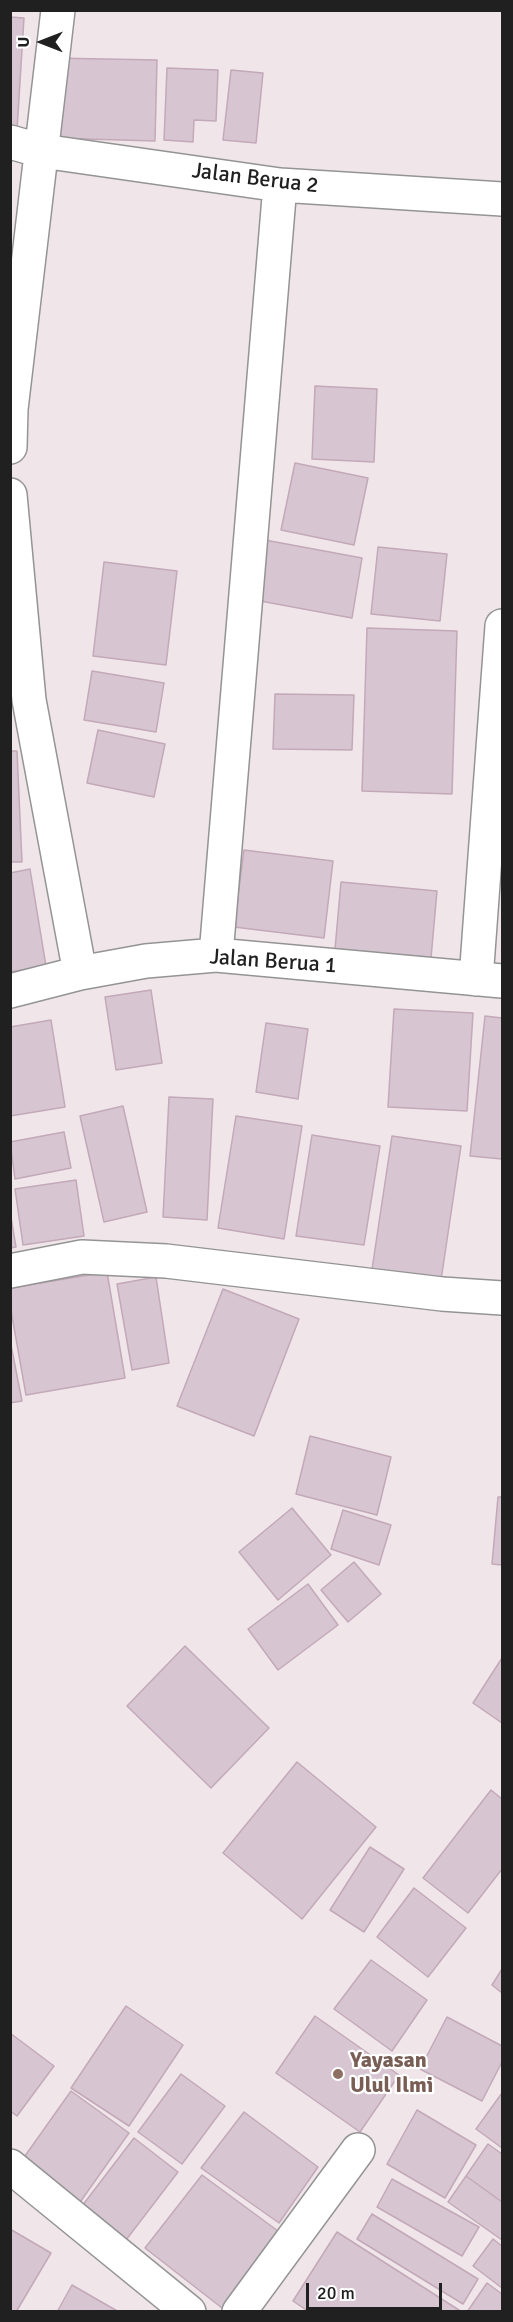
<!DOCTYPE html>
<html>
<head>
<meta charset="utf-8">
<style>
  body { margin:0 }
  #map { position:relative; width:513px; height:2322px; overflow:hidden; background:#f0e6ea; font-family:Signika,sans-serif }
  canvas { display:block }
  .frame { position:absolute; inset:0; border:12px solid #202020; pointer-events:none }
  .north { position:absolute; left:12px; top:12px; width:60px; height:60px; -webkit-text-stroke:4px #fff; paint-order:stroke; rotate:270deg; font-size:16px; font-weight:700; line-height:24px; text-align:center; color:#202020 }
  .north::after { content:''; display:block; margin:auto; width:21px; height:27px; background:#202020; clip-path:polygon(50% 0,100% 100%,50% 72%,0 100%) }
  .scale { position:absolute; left:306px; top:2283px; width:136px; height:27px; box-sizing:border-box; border:3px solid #202020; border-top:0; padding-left:8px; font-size:18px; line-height:21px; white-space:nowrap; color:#202020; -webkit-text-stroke:4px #fff; paint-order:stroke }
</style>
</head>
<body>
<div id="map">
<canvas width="513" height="2322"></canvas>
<div class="frame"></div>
<div class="north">U</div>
<div class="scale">20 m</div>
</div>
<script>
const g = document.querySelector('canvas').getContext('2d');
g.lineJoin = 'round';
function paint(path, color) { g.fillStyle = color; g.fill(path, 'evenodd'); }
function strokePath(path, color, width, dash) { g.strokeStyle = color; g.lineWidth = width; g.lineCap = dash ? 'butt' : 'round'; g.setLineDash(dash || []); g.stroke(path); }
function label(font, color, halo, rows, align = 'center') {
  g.font = font + ' Signika,sans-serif'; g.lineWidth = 4.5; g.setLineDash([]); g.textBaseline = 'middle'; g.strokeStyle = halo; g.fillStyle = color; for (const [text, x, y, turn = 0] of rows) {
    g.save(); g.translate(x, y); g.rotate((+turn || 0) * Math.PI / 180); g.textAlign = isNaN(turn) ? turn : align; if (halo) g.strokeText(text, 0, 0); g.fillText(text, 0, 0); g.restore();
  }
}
const building = new Path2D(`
  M 10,17 L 24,18 L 17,130 L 10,130 Z
  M 53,58 L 157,60 L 155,141 L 51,138 Z
  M 167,68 L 218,70 L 216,121 L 194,120 L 193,142 L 164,140 Z
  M 231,70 L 263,73 L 256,143 L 223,140 Z
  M 315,386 L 377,389 L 374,462 L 312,459 Z
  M 295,463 L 368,478 L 354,545 L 281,530 Z
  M 265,540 L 362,558 L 352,618 L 255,600 Z
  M 378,547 L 447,554 L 440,621 L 371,614 Z
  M 104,562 L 177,571 L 166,665 L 93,656 Z
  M 367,628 L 457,631 L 452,794 L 362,791 Z
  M 92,671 L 164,683 L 156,732 L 84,720 Z
  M 275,694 L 354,695 L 352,750 L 273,749 Z
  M 98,730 L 165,744 L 154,797 L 87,783 Z
  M 10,751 L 17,751 L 22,862 L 10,862 Z
  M 244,850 L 333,861 L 324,938 L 234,927 Z
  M 30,869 L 46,966 L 10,972 L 10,873 Z
  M 341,882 L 437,891 L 431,958 L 335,949 Z
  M 151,990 L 162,1063 L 116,1070 L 105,997 Z
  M 394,1009 L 473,1013 L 467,1111 L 388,1107 Z
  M 485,1016 L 502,1018 L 502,1159 L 470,1156 Z
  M 51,1020 L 65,1107 L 10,1116 L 10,1027 Z
  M 266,1023 L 308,1029 L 298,1099 L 256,1092 Z
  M 169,1097 L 213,1099 L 207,1220 L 163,1217 Z
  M 123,1106 L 147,1212 L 104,1222 L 80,1116 Z
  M 236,1116 L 302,1126 L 284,1239 L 218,1228 Z
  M 64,1132 L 71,1168 L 15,1179 L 10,1142 Z
  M 312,1135 L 380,1146 L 364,1245 L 296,1236 Z
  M 392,1136 L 461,1146 L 440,1287 L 371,1276 Z
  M 76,1180 L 84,1236 L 23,1245 L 15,1189 Z
  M 10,1211 L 16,1247 L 10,1248 Z
  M 107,1272 L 125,1378 L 26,1395 L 10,1305 L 10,1288 Z
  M 156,1277 L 169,1363 L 132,1370 L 117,1284 Z
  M 223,1289 L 299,1319 L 254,1436 L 177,1406 Z
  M 10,1340 L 22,1401 L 10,1403 Z
  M 310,1436 L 391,1457 L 377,1515 L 296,1494 Z
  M 498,1497 L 502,1497 L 502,1565 L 492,1564 Z
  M 292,1508 L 331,1555 L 278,1600 L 239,1552 Z
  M 343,1510 L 391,1525 L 379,1565 L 331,1549 Z
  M 354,1562 L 381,1594 L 348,1622 L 321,1590 Z
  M 308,1584 L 338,1625 L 278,1670 L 248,1629 Z
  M 185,1646 L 269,1728 L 211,1788 L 127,1706 Z
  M 502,1658 L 502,1723 L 473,1703 Z
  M 297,1762 L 376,1827 L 302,1919 L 223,1853 Z
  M 491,1790 L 502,1799 L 502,1869 L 468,1913 L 423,1878 Z
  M 370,1847 L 404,1869 L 364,1932 L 330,1910 Z
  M 414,1888 L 466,1928 L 428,1977 L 377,1937 Z
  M 371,1960 L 427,2000 L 392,2051 L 334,2009 Z
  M 502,1969 L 502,1993 L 492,1985 Z
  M 126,2006 L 183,2045 L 129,2126 L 71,2088 Z
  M 315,2016 L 399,2075 L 360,2132 L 276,2073 Z
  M 447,2017 L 502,2046 L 502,2062 L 482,2101 L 420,2069 Z
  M 10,2033 L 54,2066 L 17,2116 L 10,2111 Z
  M 181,2074 L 225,2106 L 182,2164 L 138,2132 Z
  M 71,2091 L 129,2133 L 78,2205 L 20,2163 Z
  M 502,2093 L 502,2148 L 476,2129 Z
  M 417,2110 L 476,2145 L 445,2198 L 387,2164 Z
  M 244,2112 L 318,2167 L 279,2223 L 201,2168 Z
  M 134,2138 L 178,2172 L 126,2240 L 82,2206 Z
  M 488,2144 L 502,2154 L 502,2202 L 466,2176 Z
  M 202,2175 L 278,2231 L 222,2308 L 145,2248 Z
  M 466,2176 L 502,2202 L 502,2240 L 448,2202 Z
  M 392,2179 L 479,2227 L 462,2256 L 377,2207 Z
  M 372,2214 L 478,2279 L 463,2304 L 357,2239 Z
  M 10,2229 L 51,2253 L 16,2312 L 10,2312 Z
  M 337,2232 L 462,2312 L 309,2312 L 293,2301 Z
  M 493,2239 L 502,2246 L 502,2288 L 473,2266 Z
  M 487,2283 L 502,2294 L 502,2312 L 467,2312 Z
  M 72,2285 L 119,2312 L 57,2312 Z`);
paint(building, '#d7c6d1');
strokePath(building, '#c3a8b8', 1.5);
const minor = new Path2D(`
  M 10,142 L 42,151 L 280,185 L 502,199
  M 10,447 L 11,409 L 58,10
  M 10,495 L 29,700 L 80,973
  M 216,955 L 280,185
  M 476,979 L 502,626
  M 10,991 L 80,973 L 146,961 L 216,955 L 502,981
  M 10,1271 L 82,1257 L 166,1261 L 442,1294 L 502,1298
  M 10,2166 L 189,2312
  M 239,2312 L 358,2150`);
strokePath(minor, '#949494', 36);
strokePath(minor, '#fff', 33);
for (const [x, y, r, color] of [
  [338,2074,6,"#8d6e63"]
]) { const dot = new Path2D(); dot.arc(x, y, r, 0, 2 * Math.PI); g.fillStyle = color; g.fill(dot); strokePath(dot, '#fff', 2); }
label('22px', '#202020', '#fff', [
  ["Jalan Berua 2",255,179,7],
  ["Jalan Berua 1",273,962,4]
]);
label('bold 22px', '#785e54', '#fff', [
  ["Yayasan",350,2061],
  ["Ulul Ilmi",350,2086]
], 'left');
</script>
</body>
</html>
